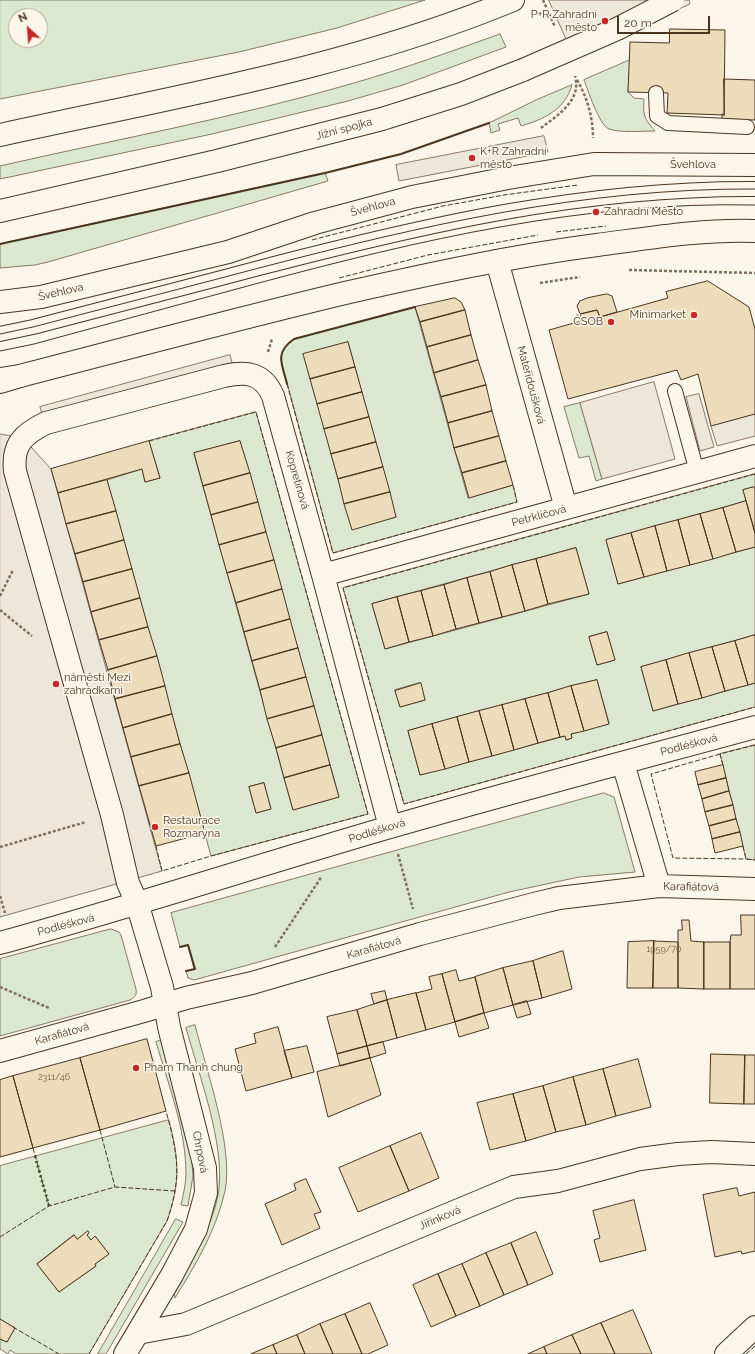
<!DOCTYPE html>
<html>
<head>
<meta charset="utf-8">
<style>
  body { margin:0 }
  #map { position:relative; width:755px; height:1354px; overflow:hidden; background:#fbf6e9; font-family:Raleway,sans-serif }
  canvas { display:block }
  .north { position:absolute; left:8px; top:8px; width:40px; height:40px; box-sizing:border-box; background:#fbf6e9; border:1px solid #b4a999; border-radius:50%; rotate:334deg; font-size:11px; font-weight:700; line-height:16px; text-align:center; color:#4a3520 }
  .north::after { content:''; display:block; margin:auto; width:14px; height:18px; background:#c62828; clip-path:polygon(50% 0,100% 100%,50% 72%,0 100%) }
  .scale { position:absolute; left:617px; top:16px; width:93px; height:18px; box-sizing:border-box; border:2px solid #4a3520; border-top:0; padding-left:5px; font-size:12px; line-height:14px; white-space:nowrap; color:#4a3520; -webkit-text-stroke:3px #fbf6e9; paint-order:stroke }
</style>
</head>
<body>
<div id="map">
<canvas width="755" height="1354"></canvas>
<div class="north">N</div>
<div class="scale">20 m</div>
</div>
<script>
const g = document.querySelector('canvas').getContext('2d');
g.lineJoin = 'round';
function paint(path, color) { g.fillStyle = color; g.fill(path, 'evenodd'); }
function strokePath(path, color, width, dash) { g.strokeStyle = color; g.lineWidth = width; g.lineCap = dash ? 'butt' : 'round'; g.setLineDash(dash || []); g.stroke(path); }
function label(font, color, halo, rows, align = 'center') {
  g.font = font + ' Raleway,sans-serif'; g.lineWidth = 3; g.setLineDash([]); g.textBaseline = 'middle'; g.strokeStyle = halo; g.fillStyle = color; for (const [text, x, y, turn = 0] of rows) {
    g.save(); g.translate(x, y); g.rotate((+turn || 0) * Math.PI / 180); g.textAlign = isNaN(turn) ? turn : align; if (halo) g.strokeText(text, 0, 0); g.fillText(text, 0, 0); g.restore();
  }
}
const green = new Path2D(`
  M 0,0 L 425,0 L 337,28 L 239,52 L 0,99 ZM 16,16 L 40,16 L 40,40 L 16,40 Z
  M 500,34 L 506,47 L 403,85 L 348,101 L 212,134 L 0,179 L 0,166 C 118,139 238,117 354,83 C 403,69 452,51 500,34 Z
  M 630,60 L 628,92 L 634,98 L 644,99 C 643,116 644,118 655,131 C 643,131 620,133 609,129 C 599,125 588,90 584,80 Z
  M 572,85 C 565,110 544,119 521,126 L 518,118 L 498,124 L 500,130 L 491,133 L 489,123 L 536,100 Z
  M 325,173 L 328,181 L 48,262 L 35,265 L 0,268 L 0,244 Z
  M 415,307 L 468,498 L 513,485 L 517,502 L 333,553 L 281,360 C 282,349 285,345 294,339 ZM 348,342 L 396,517 L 352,529 L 331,454 Z
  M 580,403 L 602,479 L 596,481 L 589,456 L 579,458 L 564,407 Z
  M 256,412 L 368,814 L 211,856 L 107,480 L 142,469 L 145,482 L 160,478 L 149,441 ZM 240,441 L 339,797 L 293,810 L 194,454 ZM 264,783 L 271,809 L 256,813 L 249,787 Z
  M 755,474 L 755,489 L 754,487 L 743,490 L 746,501 L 606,540 L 618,584 L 755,547 L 755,635 L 641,667 L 653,711 L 755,683 L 755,707 L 404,804 L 343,588 ZM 576,548 L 589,594 L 385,649 L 372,604 ZM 607,632 L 615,660 L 597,665 L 589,637 ZM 597,680 L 609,723 L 571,734 L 572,738 L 567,740 L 565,736 L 420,775 L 408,731 ZM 420,683 L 425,700 L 400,707 L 395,690 Z
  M 755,745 L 755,860 L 746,859 L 720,754 Z
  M 604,793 L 614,797 L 635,872 L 579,877 L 509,892 L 194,980 L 188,978 L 186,971 L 194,969 L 188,945 L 180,947 L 171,913 Z
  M 111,929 L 119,932 L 121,935 L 136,989 C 137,995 135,997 130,1000 L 0,1036 L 0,959 Z
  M 195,1025 C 206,1069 234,1148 225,1191 C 216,1231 196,1264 175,1298 L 174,1292 C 191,1260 214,1225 219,1189 C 224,1141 199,1075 186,1028 Z
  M 163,1040 L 191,1152 L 193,1176 L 188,1206 L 181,1205 C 183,1195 186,1184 186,1174 C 186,1129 168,1084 156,1042 Z
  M 169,1120 C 179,1159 181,1182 167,1221 L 89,1354 L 16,1354 L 10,1350 L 8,1354 L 0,1349 L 0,1339 L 7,1342 L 15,1328 L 0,1319 L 0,1166 ZM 74,1235 L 77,1239 L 87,1235 L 91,1240 L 95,1236 L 109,1254 L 95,1264 L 96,1266 L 59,1292 L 37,1264 Z
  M 176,1219 L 183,1222 L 106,1354 L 98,1354 Z`);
paint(green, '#dce7d0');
strokePath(green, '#887966', 1);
const parking = new Path2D(`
  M 549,0 L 689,0 L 690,4 L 574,56 Z
  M 544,136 L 548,152 L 399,181 L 396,165 Z
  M 230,355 L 233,366 L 43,417 L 40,407 Z
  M 654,382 L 675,459 L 602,479 L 580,403 Z
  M 699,394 L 714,447 L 700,451 L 686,397 Z
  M 755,414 L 755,436 L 717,446 L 711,426 Z
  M 0,434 L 23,438 L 51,469 L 162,871 L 0,917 Z`);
paint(parking, '#ede7d9');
strokePath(parking, '#887966', 1);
const building = new Path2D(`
  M 670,29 L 725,30 L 724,115 L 667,113 L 668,93 L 628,92 L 630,42 L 669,43 Z
  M 724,79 L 755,80 L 755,120 L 722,119 L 722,114 L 724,115 Z
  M 708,281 L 749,307 L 755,329 L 755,414 L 711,426 L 698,374 L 681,380 L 677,370 L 568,399 L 549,330 L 581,321 L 580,314 L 597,310 L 600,317 L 668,298 L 666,292 Z
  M 607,294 L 612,296 L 617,312 L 600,317 L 597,310 L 580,314 L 577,306 L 580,301 L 587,298 Z
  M 455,298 L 461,302 L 465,310 L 420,322 L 415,307 Z
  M 465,310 L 471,335 L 427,347 L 420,322 Z
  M 471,335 L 478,360 L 434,373 L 427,347 Z
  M 348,342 L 355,367 L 310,379 L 303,354 Z
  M 478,360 L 486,385 L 441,397 L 434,373 Z
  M 355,367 L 362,392 L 317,404 L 310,379 Z
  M 486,385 L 492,411 L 448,423 L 441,397 Z
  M 362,392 L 369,417 L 324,429 L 317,404 Z
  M 492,411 L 499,436 L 454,448 L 448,423 Z
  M 369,417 L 376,442 L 331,454 L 324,429 Z
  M 499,436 L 506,461 L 462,473 L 454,448 Z
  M 149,441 L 160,478 L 145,482 L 142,469 L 58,493 L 51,469 Z
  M 240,441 L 250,473 L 203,486 L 194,453 Z
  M 376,442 L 383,467 L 338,479 L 331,454 Z
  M 506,461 L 513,485 L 469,498 L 462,473 Z
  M 383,467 L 390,492 L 344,504 L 338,479 Z
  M 250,473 L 258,502 L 211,515 L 203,486 Z
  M 107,480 L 116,511 L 66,524 L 58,493 Z
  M 754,487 L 755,489 L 755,533 L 743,490 Z
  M 390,492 L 396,517 L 352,530 L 344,504 Z
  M 746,501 L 755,533 L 755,547 L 736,552 L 723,508 Z
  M 258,502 L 266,532 L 219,545 L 211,515 Z
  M 723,508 L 736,552 L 713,559 L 700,514 Z
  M 116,511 L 124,540 L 75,554 L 66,524 Z
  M 700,514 L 713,559 L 690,565 L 678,520 Z
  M 678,520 L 690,565 L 667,571 L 655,526 Z
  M 655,526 L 667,571 L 644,577 L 631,533 Z
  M 266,532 L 274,560 L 227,573 L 219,545 Z
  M 631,533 L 644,577 L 618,584 L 606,540 Z
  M 124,540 L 132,569 L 83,582 L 75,554 Z
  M 576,548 L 589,594 L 548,604 L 536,559 Z
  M 536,559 L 548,604 L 525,611 L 512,565 Z
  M 274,560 L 282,589 L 236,603 L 227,573 Z
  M 512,565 L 525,611 L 502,617 L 490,572 Z
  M 132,569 L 140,598 L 91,612 L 83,582 Z
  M 490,572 L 502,617 L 479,623 L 467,578 Z
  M 467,578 L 479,623 L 456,629 L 444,585 Z
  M 444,585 L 456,629 L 433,636 L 421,591 Z
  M 282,589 L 290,619 L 244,632 L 236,603 Z
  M 421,591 L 433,636 L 409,642 L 397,597 Z
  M 397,597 L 409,642 L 385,649 L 372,604 Z
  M 140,598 L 148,627 L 99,640 L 91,612 Z
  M 290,619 L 298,648 L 252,661 L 244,632 Z
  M 148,627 L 157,656 L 108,670 L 99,640 Z
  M 607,632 L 615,660 L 597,665 L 589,637 Z
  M 755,635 L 755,683 L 748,685 L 735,641 Z
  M 735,641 L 748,685 L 725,691 L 712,647 Z
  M 712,647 L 725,691 L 702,698 L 689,653 Z
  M 298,648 L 306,677 L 260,690 L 252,661 Z
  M 689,653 L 702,698 L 678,704 L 666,660 Z
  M 157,656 L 165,686 L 115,699 L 108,670 Z
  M 666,660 L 678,704 L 653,711 L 641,667 Z
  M 306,677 L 314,706 L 267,719 L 260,690 Z
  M 597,680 L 609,724 L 584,731 L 571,686 Z
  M 421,683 L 425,700 L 400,707 L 395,691 Z
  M 165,686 L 172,714 L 123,728 L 115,699 Z
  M 571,686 L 584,731 L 571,734 L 572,738 L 566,740 L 565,736 L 560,737 L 548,693 Z
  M 548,693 L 560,737 L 538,743 L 525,699 Z
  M 525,699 L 538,743 L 514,750 L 502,705 Z
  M 502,705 L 514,750 L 492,756 L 479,711 Z
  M 314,706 L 322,735 L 276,748 L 267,719 Z
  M 479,711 L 492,756 L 469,762 L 457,717 Z
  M 172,714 L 180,744 L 131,757 L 123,728 Z
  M 457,717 L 469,762 L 445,769 L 432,724 Z
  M 432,724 L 445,769 L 420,775 L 408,731 Z
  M 322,735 L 330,765 L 284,778 L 276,748 Z
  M 180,744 L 189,773 L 139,786 L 131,757 Z
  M 330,765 L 339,797 L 293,810 L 284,778 Z
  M 723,765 L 726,778 L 698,785 L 695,772 Z
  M 189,773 L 205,833 L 156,846 L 139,786 Z
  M 726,778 L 729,791 L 702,799 L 698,785 Z
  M 264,783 L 271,809 L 256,813 L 249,787 Z
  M 729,791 L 733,805 L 705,812 L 702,799 Z
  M 733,805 L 736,819 L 709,826 L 705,812 Z
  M 736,819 L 740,832 L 712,839 L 709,826 Z
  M 740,832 L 743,846 L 715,853 L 712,839 Z
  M 741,915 L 755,915 L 755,989 L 730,989 L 730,942 L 731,935 L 741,935 Z
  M 682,920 L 689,920 L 691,941 L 704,942 L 704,989 L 678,988 L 678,930 L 682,930 Z
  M 654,941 L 653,988 L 627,988 L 628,942 Z
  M 654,941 L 678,942 L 678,988 L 653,988 Z
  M 704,942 L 730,942 L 730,989 L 704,989 Z
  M 563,951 L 572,989 L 542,998 L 533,961 Z
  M 533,961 L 542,998 L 513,1005 L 503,968 Z
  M 503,968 L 513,1005 L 484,1013 L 475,977 Z
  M 456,970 L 459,981 L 475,977 L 484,1013 L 455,1022 L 442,974 Z
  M 442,974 L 455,1022 L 426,1030 L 416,993 L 432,989 L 429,977 Z
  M 385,991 L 387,1000 L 374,1004 L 371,994 Z
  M 416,993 L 426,1030 L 397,1038 L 387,1000 Z
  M 387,1000 L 397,1038 L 367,1046 L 357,1010 Z
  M 527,1001 L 531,1014 L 517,1018 L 513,1005 Z
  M 357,1010 L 367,1046 L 337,1054 L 327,1017 Z
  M 484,1013 L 489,1028 L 459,1037 L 455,1022 Z
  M 278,1027 L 292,1078 L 246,1091 L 235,1049 L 256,1043 L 254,1034 Z
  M 147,1039 L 166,1111 L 100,1130 L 80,1058 Z
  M 383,1042 L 386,1053 L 370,1058 L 367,1046 Z
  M 307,1046 L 314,1072 L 292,1078 L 284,1051 Z
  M 367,1046 L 370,1058 L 340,1066 L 337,1054 Z
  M 711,1054 L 745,1055 L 744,1104 L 710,1103 Z
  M 745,1055 L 755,1055 L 755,1104 L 744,1104 Z
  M 80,1058 L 100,1130 L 33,1148 L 13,1076 Z
  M 370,1058 L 381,1095 L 328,1117 L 317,1072 Z
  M 638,1059 L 651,1107 L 616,1116 L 603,1069 Z
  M 603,1069 L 616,1116 L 586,1125 L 573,1077 Z
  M 13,1076 L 33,1148 L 0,1157 L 0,1080 Z
  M 573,1077 L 586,1125 L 556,1132 L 543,1086 Z
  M 543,1086 L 556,1132 L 526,1141 L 513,1094 Z
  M 513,1094 L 526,1141 L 490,1150 L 477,1103 Z
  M 421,1133 L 439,1178 L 409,1191 L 390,1146 Z
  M 390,1146 L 409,1191 L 358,1212 L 339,1168 Z
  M 306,1179 L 321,1212 L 314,1214 L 320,1228 L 282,1245 L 265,1204 L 296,1190 L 294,1184 Z
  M 737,1188 L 739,1196 L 755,1192 L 755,1251 L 742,1254 L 741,1251 L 715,1257 L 703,1195 Z
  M 634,1200 L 646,1250 L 600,1262 L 594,1240 L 600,1238 L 593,1211 Z
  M 88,1231 L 89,1233 L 87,1235 L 91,1240 L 95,1236 L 109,1254 L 95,1264 L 96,1266 L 59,1292 L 37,1264 L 74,1235 L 77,1239 Z
  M 536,1232 L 553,1274 L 528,1285 L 511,1243 Z
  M 511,1243 L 528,1285 L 504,1295 L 486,1253 Z
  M 486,1253 L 504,1295 L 480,1306 L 462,1264 Z
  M 462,1264 L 480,1306 L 456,1316 L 438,1274 Z
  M 438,1274 L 456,1316 L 431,1327 L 413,1285 Z
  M 370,1303 L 388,1345 L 368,1354 L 362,1354 L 345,1314 Z
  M 633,1310 L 643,1333 L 652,1354 L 615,1354 L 601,1323 Z
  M 345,1314 L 362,1354 L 333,1354 L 320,1324 Z
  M 0,1319 L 15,1328 L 7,1342 L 0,1339 Z
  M 601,1323 L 615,1354 L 581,1354 L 572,1335 Z
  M 320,1324 L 333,1354 L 305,1354 L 297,1335 Z
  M 297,1335 L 305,1354 L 277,1354 L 273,1345 Z
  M 572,1335 L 581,1354 L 547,1354 L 544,1347 Z
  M 273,1345 L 277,1354 L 251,1354 Z
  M 544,1347 L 547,1354 L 528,1354 Z`);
paint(building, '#ecdcbc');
strokePath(building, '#4a3520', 1);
const lane = new Path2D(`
  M 656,93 L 657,116 L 668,123 L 747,127
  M 0,334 L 33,327 C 109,307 184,288 259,268 C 424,225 584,188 755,189
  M 675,391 L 697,472`);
const street = new Path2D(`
  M 497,261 L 566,508
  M 323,575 L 755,456
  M 623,763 L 659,886
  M 0,943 C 131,907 259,865 390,827 C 511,792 633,760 755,727
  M 0,1051 L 144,1011 L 186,998 L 252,983 L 420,934 L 534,904 L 559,898 L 659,886 L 755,889
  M 138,1333 L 186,1324 L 514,1187 L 558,1181 L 640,1159 L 678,1154 L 711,1152 L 755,1154
  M 125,1354 L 172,1275 L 196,1229 L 206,1193 L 205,1168 L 169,1027 L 162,987 L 137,903 L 128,883 L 112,815 L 15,471 C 12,445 23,434 46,423 L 224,376 C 247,371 263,373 273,396 L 323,575 L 390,827
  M 726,1354 L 755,1327`);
const secondary = new Path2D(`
  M 0,302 L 41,297 L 228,252 L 315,223 L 412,197 L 508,178 L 594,164 L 755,165
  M 1,379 L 20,376 C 128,348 236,319 345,293 C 429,274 512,256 597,245 C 650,238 702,229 755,231`);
const highway = new Path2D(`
  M 0,135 C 172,97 349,68 513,0
  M 0,211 L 217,161 L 382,119 L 461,94 L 523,70
  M 0,382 L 20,376`);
strokePath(lane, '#4a3520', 16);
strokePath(street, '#4a3520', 24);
strokePath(secondary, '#4a3520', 24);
strokePath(highway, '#4a3520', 24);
strokePath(new Path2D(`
  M 543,0 L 555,27
  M 577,80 C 587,97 593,117 593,138
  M 541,128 C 558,115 582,100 575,76
  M 629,270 L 755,273
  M 540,283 L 580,277
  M 268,352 L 272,339
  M 0,596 L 13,570
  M 0,610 L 32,636
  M 0,847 L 86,822
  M 398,854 L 413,909
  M 0,896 L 5,913
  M 275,947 L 322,876
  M 0,987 L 49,1008`), '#7f6f5c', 2.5, [3, 2]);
strokePath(lane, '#fbf6e9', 14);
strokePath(street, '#fbf6e9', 22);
strokePath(secondary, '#fbf6e9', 22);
strokePath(highway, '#fbf6e9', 22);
strokePath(new Path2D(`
  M 0,334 L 33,327 C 109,307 184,288 259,268 C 424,225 584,188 755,189
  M 0,351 L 34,344 C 108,324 181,304 255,284 C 419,240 585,201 755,205`), '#4a3520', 1);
const highwayBridge = new Path2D(`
  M 523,70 L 617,29 L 673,0`);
strokePath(highwayBridge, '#4a3520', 24, []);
strokePath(highwayBridge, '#fbf6e9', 22);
strokePath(new Path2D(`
  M 35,1156 L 49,1206`), '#436837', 3, [2, 3]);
strokePath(new Path2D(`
  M 556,232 L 606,226
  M 312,240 L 443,206 L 504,195 L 578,185
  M 339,278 L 428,255 L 538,235
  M 287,384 L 333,553 L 517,502 L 513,485
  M 149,441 L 256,412 L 368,814 L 211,856 L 162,871 L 156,846
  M 755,474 L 343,588 L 404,804 L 755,707
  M 720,754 L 651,774 L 673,858 L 746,859
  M 723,765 L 720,754 L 755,745
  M 743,846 L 746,859 L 755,860
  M 100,1130 L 115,1187
  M 33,1148 L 49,1206
  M 0,1237 L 49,1206 L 115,1187 L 175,1191
  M 13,1327 L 59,1354
  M 89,1354 L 167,1221 C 182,1177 178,1155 166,1111
  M 746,1354 L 755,1346`), '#4a3520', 1, [5, 2]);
strokePath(new Path2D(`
  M 0,244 L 325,173 L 401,154 L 489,123
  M 287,384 C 282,364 274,353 294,339 L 415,307
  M 180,947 L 188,945 L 195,969 L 186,971`), '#4a3520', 2);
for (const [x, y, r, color] of [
  [605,21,4,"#c62828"],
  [472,158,4,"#c62828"],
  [596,212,4,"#c62828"],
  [694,315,4,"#c62828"],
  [611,322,4,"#c62828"],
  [56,684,4,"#c62828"],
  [155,827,4,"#c62828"],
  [136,1068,4,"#c62828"]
]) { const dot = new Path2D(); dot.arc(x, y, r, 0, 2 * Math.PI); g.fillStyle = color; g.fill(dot); strokePath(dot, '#fbf6e9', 1.5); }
label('9px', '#725f47', null, [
  ["1959/70",664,949],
  ["2311/46",54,1077]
]);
label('11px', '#4a3520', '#fbf6e9', [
  ["P+R Zahradní",597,15,"right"],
  ["město",597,28,"right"],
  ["K+R Zahradní",480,152],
  ["město",480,165],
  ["Zahradní Město",604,212],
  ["Minimarket",686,315,"right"],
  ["ČSOB",603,322,"right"],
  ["náměstí Mezi",64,678],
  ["zahrádkami",64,691],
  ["Restaurace",163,821],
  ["Rozmarýna",163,834],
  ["Pham Thanh chung",144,1068]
], 'left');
label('11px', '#4a3520', '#fbf6e9', [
  ["Jižní spojka",344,129,-15],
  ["Švehlova",693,165],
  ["Švehlova",373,207,-15],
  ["Švehlova",61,292,-13],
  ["Mateřídoušková",531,385,75],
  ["Kopretinová",297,480,74],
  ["Petrklíčová",539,516,-15],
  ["Podléšková",689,745,-15],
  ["Podléšková",377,831,-17],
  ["Karafiátová",691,887,1],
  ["Podléšková",66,925,-15],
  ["Karafiátová",374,948,-16],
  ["Karafiátová",62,1034,-16],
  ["Chrpová",200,1152,79],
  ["Jiřinková",440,1218,-23]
]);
</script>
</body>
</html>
